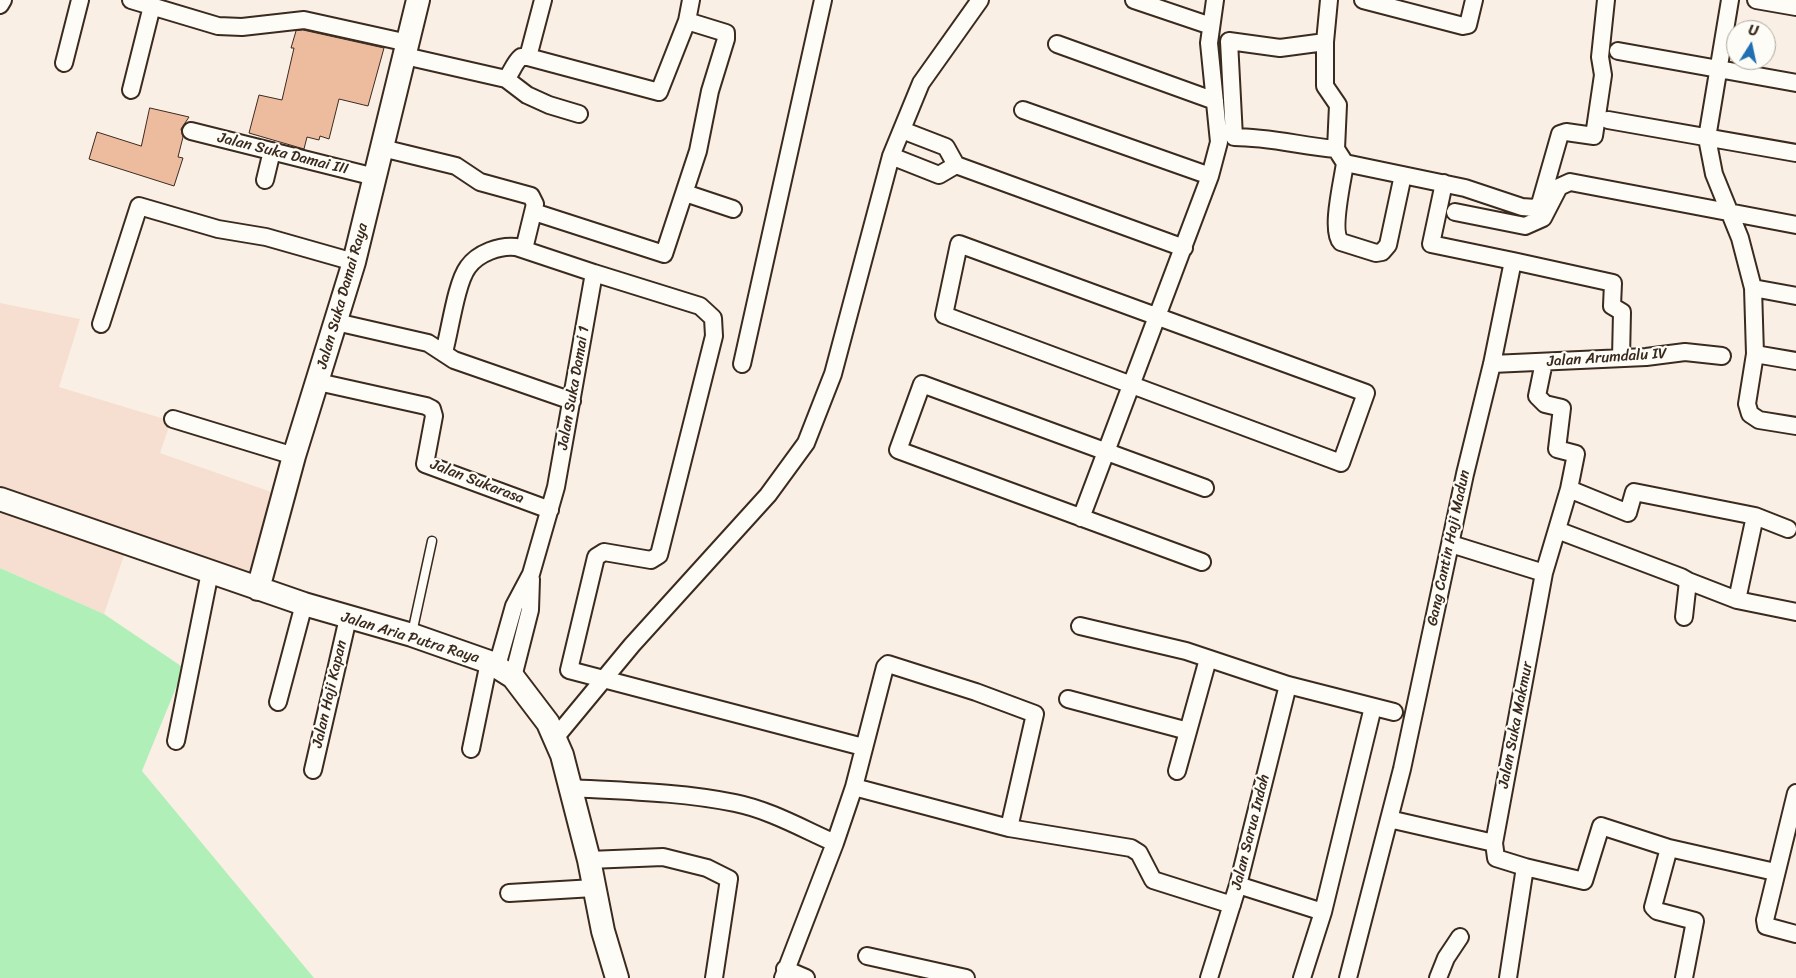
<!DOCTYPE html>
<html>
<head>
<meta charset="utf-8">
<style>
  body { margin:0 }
  #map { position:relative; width:1796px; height:978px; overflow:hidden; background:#faefe5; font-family:Sriracha,sans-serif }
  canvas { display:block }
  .north { position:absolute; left:1726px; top:20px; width:50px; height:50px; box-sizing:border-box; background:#fdfcf7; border:1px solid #afa8a0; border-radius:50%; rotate:10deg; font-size:14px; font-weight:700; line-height:20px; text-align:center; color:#3b2a1e }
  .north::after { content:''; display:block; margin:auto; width:18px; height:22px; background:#1f6fb2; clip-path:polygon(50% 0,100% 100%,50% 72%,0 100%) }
</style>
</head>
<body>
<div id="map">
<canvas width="1796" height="978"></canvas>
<div class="north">U</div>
</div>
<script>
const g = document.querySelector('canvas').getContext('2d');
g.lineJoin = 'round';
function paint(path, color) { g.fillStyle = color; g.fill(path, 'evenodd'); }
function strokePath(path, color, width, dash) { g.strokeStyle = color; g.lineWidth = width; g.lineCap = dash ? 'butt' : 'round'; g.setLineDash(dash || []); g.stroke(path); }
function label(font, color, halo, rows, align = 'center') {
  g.font = font + ' Sriracha,sans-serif'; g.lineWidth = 4.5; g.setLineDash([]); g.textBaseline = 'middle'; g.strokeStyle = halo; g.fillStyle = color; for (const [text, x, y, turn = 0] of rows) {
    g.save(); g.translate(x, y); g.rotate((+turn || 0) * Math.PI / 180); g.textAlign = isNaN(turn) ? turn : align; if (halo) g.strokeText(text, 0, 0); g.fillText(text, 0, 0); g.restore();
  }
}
paint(new Path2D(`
  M 0,303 L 80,319 L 59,387 L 171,421 L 160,453 L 277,494 L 254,582 L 131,535 L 104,614 L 0,568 Z`), '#f6dfd0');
paint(new Path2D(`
  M 0,568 L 104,614 L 184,668 L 142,771 L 314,978 L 0,978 Z`), '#b0f0b8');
const building = new Path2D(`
  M 303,30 L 384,48 L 368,106 L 339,99 L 329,139 L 320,136 L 319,140 L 307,137 L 304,149 L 249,133 L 259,95 L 282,100 L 294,48 L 291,48 L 296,31 Z
  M 150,108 L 189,117 L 181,129 L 183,137 L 178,157 L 183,158 L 174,186 L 89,159 L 97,132 L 141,146 Z`);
paint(building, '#edbb9e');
strokePath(building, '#3b2a1e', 1);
const lane = new Path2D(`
  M 412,633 L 432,541`);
const street = new Path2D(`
  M 131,0 L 218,26 L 242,27 L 304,20 L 408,43
  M 1134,0 L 1211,26
  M 1363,0 L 1463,26 L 1468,25 L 1474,0
  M 1730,0 L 1707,138 L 1714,174 L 1740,238 L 1753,288 L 1755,354 L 1747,404 L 1750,414 L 1759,420 L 1796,426
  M 1756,0 L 1796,7
  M 0,5 L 3,0
  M 1325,42 L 1329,0
  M 1057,44 L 1215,101
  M 1618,51 L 1796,83
  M 405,56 L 506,79 L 527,95 L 549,105 L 579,114
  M 528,57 L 543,0
  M 64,63 L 80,0
  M 506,79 C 512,72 514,63 521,57 L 528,57 L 659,92 L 687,21 L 691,0
  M 131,90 L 152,6
  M 1023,110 L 1210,176
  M 1608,120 L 1796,153
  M 902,130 L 946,147 L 956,165 L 1184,248
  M 191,131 L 375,177
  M 382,148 L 456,166 L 480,182 L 531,196 L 535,204 L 524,249
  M 1336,149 C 1302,146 1269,137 1234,137 L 1229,41 L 1280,48 L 1325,42 L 1325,86 L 1338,105 L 1336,149 L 1345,163 L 1465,188 L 1522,207 L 1535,208 L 1540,204 L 1560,134 L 1566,132 L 1594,136 L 1603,75 L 1600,57 L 1606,0
  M 891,156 L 939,175 L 956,165
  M 1345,163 C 1343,179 1330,231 1341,242 L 1376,253 L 1382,252 L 1388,245 L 1403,175
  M 265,180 L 272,151
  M 685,193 L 733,209
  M 534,212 L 664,254 L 698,151 L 710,91 L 726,39 L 726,33 L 687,21
  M 1455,212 L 1525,226 L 1543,218 L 1559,187 L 1570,182 L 1796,225
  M 959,244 L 1366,393 L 1341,463 L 944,315 Z
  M 1513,261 L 1613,283 L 1612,306 L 1622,312 L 1621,358
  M 594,273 L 700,306 L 713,318 L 714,336 L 659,555 L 651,560 L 604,552 L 596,557 L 569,670 L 863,747
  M 1753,288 L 1796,296
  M 336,322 L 428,343 L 454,360 L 572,401
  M 101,324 L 139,206 L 218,229 L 266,237 L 354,262
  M 444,352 C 450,331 456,283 468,267 C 478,253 500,245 516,247 L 594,273 L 556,487 L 531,574 L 514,606 L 497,666
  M 1755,354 L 1796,361
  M 742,364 L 823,0
  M 1492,364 L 1646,357 L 1685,352 L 1722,356
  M 318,382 L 426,406 L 432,409 L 434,416 L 425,464 L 550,510
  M 173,419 L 294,456
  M 1569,489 L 1628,513 L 1634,492 L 1755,516 L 1788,529
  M 1081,518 L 1210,176 L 1219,142 L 1209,43 L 1215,0
  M 1557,530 L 1681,577 L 1688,581 L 1684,617
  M 1451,544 L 1544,573
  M 1202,562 L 898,450 L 922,384 L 1205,488
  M 1688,581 L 1737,600 L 1796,612
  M 1737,600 L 1755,516
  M 1080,626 L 1186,651 L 1288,685 L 1394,712
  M 513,677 L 530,610 L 531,579
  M 1068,699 L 1188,731
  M 278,702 L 304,604
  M 555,738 L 632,645 L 768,495 L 806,443 L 833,374 L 891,156 L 921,83 L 980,0
  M 176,741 L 210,572
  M 471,749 L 489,662
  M 313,770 L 348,618
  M 1177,771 L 1208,659
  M 854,787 L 1009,828 L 1131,848 L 1139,853 L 1153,880 L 1232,905
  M 570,788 C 624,791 682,792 735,803 C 770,810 803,829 835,843
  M 1796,793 L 1765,920 L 1766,926 L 1796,934
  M 1389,819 L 1494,843
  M 589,860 L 663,857 L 707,868 L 729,879 L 714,978
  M 1525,867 L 1584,881 L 1601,826 L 1669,848
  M 1238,885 L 1323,912
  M 509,893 L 594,888
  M 867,956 L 966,978
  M 785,969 L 806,978
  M 783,978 L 835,843 L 854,787 L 885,667 L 888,664 L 976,692 L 1035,714 L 1009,828
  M 1209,978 L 1238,885 L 1288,685
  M 1302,978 L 1323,912 L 1373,707
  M 1348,978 L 1402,769 L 1465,474 L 1492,364 L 1513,261 L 1431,244 L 1444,183
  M 1438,978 L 1446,958 L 1460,937
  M 1508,978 L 1525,867 L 1496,858 L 1494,843 L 1544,573 L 1569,489 L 1576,454 L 1557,449 L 1562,408 L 1545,404 L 1537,396 L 1544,362
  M 1684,978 L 1695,921 L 1657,911 L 1653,907 L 1669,848 L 1775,872`);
const secondary = new Path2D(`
  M 0,499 L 304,604 L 412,635 L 489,662 L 513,677 L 548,723 L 562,755 L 589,860 L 603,931 L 617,978
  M 258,589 L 294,456 L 354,262 L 418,0`);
strokePath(lane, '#3b2a1e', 11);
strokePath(street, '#3b2a1e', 20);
strokePath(secondary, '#3b2a1e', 26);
strokePath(lane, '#fdfcf7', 8);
strokePath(street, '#fdfcf7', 16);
strokePath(secondary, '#fdfcf7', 22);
label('15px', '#3b2a1e', '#fdfcf7', [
  ["Jalan Suka Damai III",283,154,14],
  ["Jalan Suka Damai Raya",343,296,-74],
  ["Jalan Arumdalu IV",1607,358,-4],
  ["Jalan Suka Damai 1",574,388,-80],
  ["Jalan Sukarasa",477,482,21],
  ["Gang Cantin Haji Madun",1449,548,-78],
  ["Jalan Aria Putra Raya",410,638,17],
  ["Jalan Haji Kapan",330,694,-77],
  ["Jalan Suka Makmur",1516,725,-79],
  ["Jalan Sarua Indah",1251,832,-76]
]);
</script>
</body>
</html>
